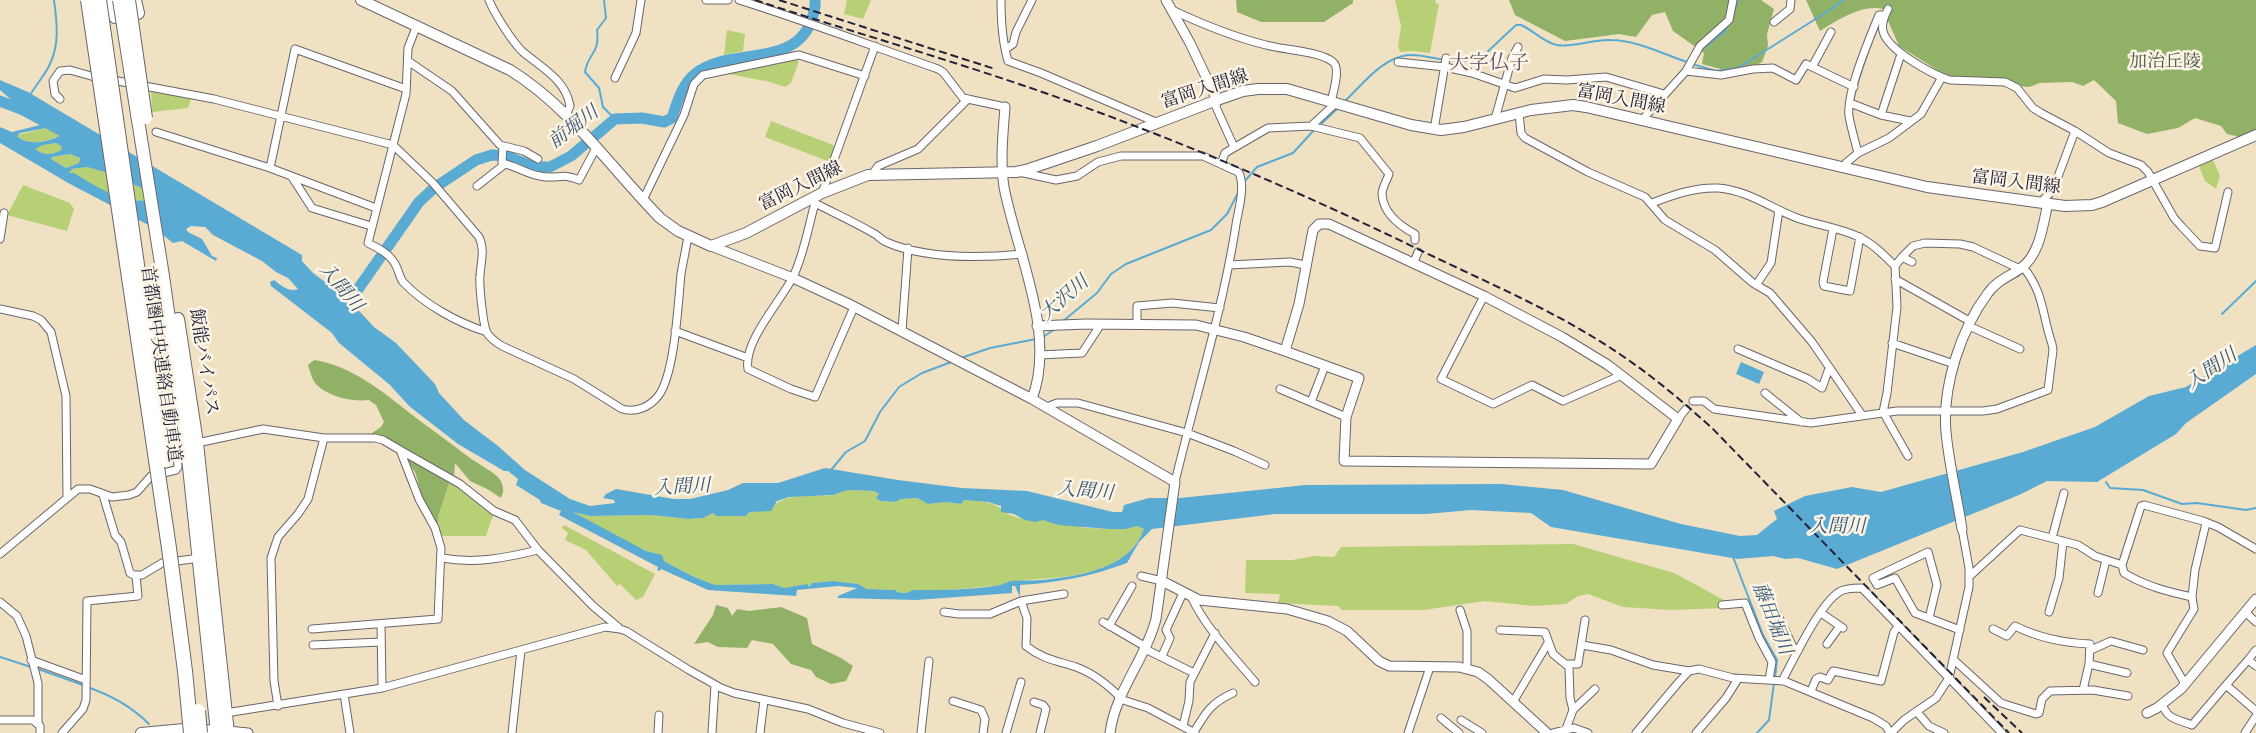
<!DOCTYPE html>
<html>
<head>
<meta charset="utf-8">
<style>
  body { margin:0 }
  canvas { display:block; background:#f0e1c3 }
</style>
</head>
<body>
<canvas width="2256" height="733"></canvas>
<script>
const g = document.querySelector('canvas').getContext('2d');
g.lineJoin = 'round';
function paint(path, color) { g.fillStyle = color; g.fill(path, 'evenodd'); }
function strokePath(path, color, width, dash) { g.strokeStyle = color; g.lineWidth = width; g.lineCap = dash ? 'butt' : 'round'; g.setLineDash(dash || []); g.stroke(path); }
function label(font, color, halo, rows, align = 'center') {
  g.font = font + ' Cardo,"Noto Serif JP",serif'; g.lineWidth = 5; g.setLineDash([]); g.textBaseline = 'middle'; g.strokeStyle = halo; g.fillStyle = color; for (const [text, x, y, turn = 0] of rows) {
    g.save(); g.translate(x, y); g.rotate((+turn || 0) * Math.PI / 180); g.textAlign = isNaN(turn) ? turn : align; if (halo) g.strokeText(text, 0, 0); g.fillText(text, 0, 0); g.restore();
  }
}
paint(new Path2D(`
  M 847,0 L 871,0 L 863,19 L 844,14 Z
  M 1395,0 L 1436,0 L 1435,3 L 1439,4 L 1430,53 L 1412,51 L 1400,52 L 1398,46 L 1401,26 Z
  M 727,30 L 745,34 L 743,51 L 724,55 Z
  M 795,60 L 799,61 L 791,83 L 785,87 L 770,82 L 729,74 Z
  M 151,88 L 192,97 L 188,108 L 152,112 Z
  M 771,121 L 833,145 L 835,149 L 830,162 L 765,137 Z
  M 55,126 L 64,130 L 64,132 C 54,141 27,148 17,135 Z
  M 56,143 L 61,146 L 62,150 C 50,156 45,156 34,149 L 43,145 Z
  M 70,154 L 80,158 L 79,163 L 66,168 L 51,159 L 52,157 Z
  M 2213,160 L 2220,176 L 2216,189 L 2205,181 L 2199,166 Z
  M 87,167 L 112,174 L 154,194 L 157,198 C 126,208 95,185 69,173 L 72,169 Z
  M 23,185 L 70,203 L 74,209 L 67,231 L 7,215 Z
  M 450,480 L 494,513 L 486,536 L 439,536 L 438,517 Z
  M 848,490 L 874,491 L 879,494 L 881,501 L 895,502 L 901,499 L 917,498 L 928,504 L 946,502 L 961,504 L 964,500 C 982,501 996,502 1009,515 L 1035,522 L 1043,519 L 1058,525 L 1078,525 L 1085,528 L 1122,529 L 1137,526 L 1144,529 C 1142,540 1123,560 1112,565 C 1082,578 1047,578 1014,581 C 1009,582 1005,584 1000,585 C 973,588 947,591 920,590 C 911,590 902,597 894,590 L 867,589 L 858,584 L 833,581 L 812,583 L 809,587 L 784,588 L 773,584 L 715,585 L 692,576 L 664,561 L 658,554 L 646,551 L 615,536 L 573,512 L 590,516 L 651,515 L 689,519 L 703,518 L 713,513 L 716,516 L 746,516 L 751,512 L 772,508 C 785,491 814,498 833,495 C 839,494 843,491 848,490 Z
  M 564,525 L 655,574 L 643,597 L 636,600 L 620,584 L 617,586 L 586,550 L 565,540 L 568,533 L 562,528 Z
  M 1573,544 L 1674,573 L 1724,600 L 1724,608 L 1671,610 L 1623,607 L 1588,594 L 1578,596 L 1566,604 L 1534,606 L 1485,601 L 1423,610 L 1342,610 L 1338,606 L 1278,603 L 1280,594 L 1245,593 L 1246,560 L 1292,560 L 1315,556 L 1334,557 L 1341,547 Z`), '#b7d075');
paint(new Path2D(`
  M 1236,0 L 1353,0 L 1353,3 L 1324,22 L 1261,22 L 1237,12 Z
  M 1509,0 L 1761,0 L 1774,9 L 1767,34 L 1768,46 L 1762,62 L 1739,74 L 1702,64 L 1704,53 L 1673,31 L 1665,12 L 1652,15 L 1636,37 L 1619,34 L 1565,41 L 1515,15 Z
  M 1806,0 L 2256,0 L 2256,133 L 2245,138 L 2227,134 L 2221,126 L 2195,118 L 2178,128 L 2147,134 L 2118,123 L 2116,101 L 2094,80 L 2083,86 L 2072,82 L 2040,83 L 2029,87 L 1979,83 L 1960,77 L 1945,75 L 1899,46 L 1883,9 C 1862,4 1836,21 1820,31 Z
  M 314,360 C 352,366 382,391 411,414 C 429,428 448,441 466,455 C 476,463 489,469 498,477 C 503,483 505,491 501,498 L 487,489 L 470,481 L 455,463 L 454,478 L 451,477 L 438,517 L 438,533 L 432,530 L 415,472 L 396,443 L 383,444 L 373,440 L 372,433 L 381,427 L 384,422 L 376,405 L 369,400 C 353,402 328,397 316,384 C 312,380 310,371 308,365 Z
  M 716,605 L 728,608 L 732,616 L 737,609 L 749,611 L 781,607 L 807,618 L 812,644 L 841,658 L 853,666 L 846,681 L 831,684 L 816,677 L 811,670 L 791,664 L 773,644 L 752,640 L 747,648 L 718,647 L 708,642 L 694,644 L 713,615 Z`), '#91b266');
paint(new Path2D(`
  M 0,80 L 28,92 L 302,255 L 302,261 L 313,273 L 349,300 L 374,327 L 396,343 L 435,384 L 439,393 L 464,420 L 498,446 L 525,470 L 570,499 L 590,506 L 615,503 L 614,500 L 603,498 L 606,494 L 616,489 L 674,499 L 690,499 L 728,490 L 743,483 L 778,483 L 825,468 L 898,480 L 962,488 L 1027,491 L 1113,512 L 1122,512 L 1124,505 L 1149,498 L 1180,498 L 1306,485 L 1501,484 L 1563,490 L 1681,524 L 1740,536 L 1757,535 L 1777,519 L 1774,511 L 1805,496 L 1852,487 L 1881,492 L 2023,452 L 2095,427 L 2149,396 L 2186,387 L 2256,345 L 2256,374 L 2186,423 L 2176,434 L 2097,482 L 2047,481 L 2019,495 L 1837,569 L 1798,558 L 1785,559 L 1773,556 L 1738,559 L 1551,527 L 1531,513 L 1471,510 L 1426,514 L 1275,514 L 1152,529 L 1139,542 L 1127,563 C 1092,576 1057,583 1020,585 L 1020,597 L 1015,586 L 1012,586 L 1012,593 L 916,600 L 838,598 L 838,596 L 857,588 L 838,586 L 797,590 L 796,596 L 708,590 L 661,569 L 660,571 L 657,570 L 658,567 L 559,515 L 561,511 L 541,503 L 540,500 L 516,485 L 518,479 L 508,471 L 504,471 L 458,444 L 409,406 L 390,385 L 339,343 L 332,333 L 271,286 L 270,282 L 274,280 C 280,285 290,293 298,289 L 288,278 L 276,272 L 262,261 L 213,235 L 205,227 L 191,226 L 186,229 L 188,232 L 202,239 L 212,256 L 217,258 L 216,261 L 182,241 L 173,243 L 154,228 L 70,184 L 0,143 L 0,127 L 12,132 L 40,125 L 0,90 ZM 57,126 L 64,132 C 53,142 29,147 17,136 L 20,133 ZM 56,143 L 61,146 L 62,150 C 50,155 45,156 35,149 L 43,145 ZM 70,154 L 80,158 L 79,163 L 66,168 L 51,159 L 52,157 ZM 87,167 L 112,174 L 154,194 L 157,198 C 128,208 97,187 74,173 L 69,173 L 72,169 ZM 848,490 L 874,491 L 879,494 L 876,498 L 881,501 L 895,502 L 901,499 L 917,498 L 928,504 L 946,502 L 961,504 L 964,500 L 988,502 L 1001,506 L 1001,512 L 1014,514 L 1025,520 L 1035,522 L 1043,520 L 1058,525 L 1109,529 L 1125,529 L 1137,526 L 1144,529 C 1130,569 1080,576 1042,580 C 1032,581 1021,580 1011,581 C 1007,582 1004,584 1000,585 C 971,590 942,590 913,590 C 907,593 900,595 895,590 L 867,589 L 858,584 L 833,581 L 812,583 L 809,587 L 807,584 L 784,588 L 773,584 L 715,585 L 692,576 L 664,561 L 662,555 L 646,551 L 573,512 L 590,516 L 651,515 L 689,519 L 703,518 L 713,513 L 716,516 L 746,516 L 750,512 L 771,511 L 777,501 L 789,497 L 833,495 Z
  M 1741,362 L 1764,372 L 1759,384 L 1736,374 Z`), '#5aabd4');
strokePath(new Path2D(`
  M 604,0 L 606,18 L 597,30 C 600,55 588,52 585,72 L 599,88 L 603,107 L 615,119
  M 1732,19 L 1738,0
  M 1697,57 L 1699,52 L 1724,32 L 1728,25
  M 1449,60 L 1473,61 L 1484,55 L 1516,25 L 1521,25 C 1533,30 1544,43 1557,45 C 1572,48 1594,39 1610,40 C 1637,40 1663,54 1687,62
  M 1692,64 L 1716,71 L 1738,68 L 1833,8 L 1843,0
  M 30,95 C 36,85 44,76 49,66 C 60,45 57,22 54,0
  M 1345,101 C 1363,84 1382,58 1408,55 C 1419,54 1433,58 1444,60
  M 1320,125 L 1338,108
  M 1244,182 L 1257,167 L 1293,153 L 1314,130
  M 2222,314 L 2256,281
  M 1062,322 L 1097,293 L 1111,274 L 1126,264 L 1211,230 L 1227,214 L 1238,193
  M 1043,337 L 1055,329
  M 961,358 L 990,348 L 1036,339
  M 831,470 L 846,452 L 865,441 L 880,412 L 899,387 L 922,373 L 954,361
  M 2106,482 L 2110,488 L 2143,490 L 2182,504 L 2197,503 L 2246,510 L 2256,508
  M 1733,557 L 1763,635 L 1777,660 L 1775,678
  M 0,657 L 31,667
  M 38,669 L 83,685
  M 87,687 C 111,695 131,706 149,724
  M 1757,733 L 1769,720 L 1774,683`), '#5aabd4', 2);
strokePath(new Path2D(`
  M 0,101 L 23,110 L 77,139
  M 335,304 L 356,292 L 419,202 L 434,188 L 476,160 L 492,155 L 507,156 L 534,167 L 550,167 L 571,156 L 615,119 L 642,118 L 664,122 L 672,118 C 677,103 682,84 695,74 C 728,46 795,70 812,19 C 814,12 816,7 815,0`), '#5aabd4', 11);
const minor = new Path2D(`
  M 489,0 C 494,13 513,43 523,52 C 542,68 566,80 570,106 L 566,115
  M 706,0 L 728,0
  M 739,0 C 806,21 872,46 938,69 L 943,72 L 963,98 L 1005,107
  M 1001,0 C 1001,21 1002,41 1008,61 L 1041,73 L 1158,123
  M 1888,9 C 1885,15 1881,24 1883,31 C 1887,50 1933,75 1950,80 L 2005,82 L 2017,88 L 2033,108 L 2041,113 L 2075,131 L 2109,153 L 2141,165 L 2148,172 L 2174,218 L 2182,227 L 2200,246 L 2215,248 L 2228,192
  M 1172,10 C 1202,24 1233,37 1266,45 C 1283,50 1320,51 1333,62 C 1341,68 1333,93 1331,102
  M 1774,22 L 1790,9 L 1791,0
  M 417,25 L 408,48 L 406,94 L 368,243 C 378,248 390,254 395,264 C 399,270 399,277 403,282 C 425,305 458,323 487,332
  M 1006,49 L 1013,44 L 1016,32 L 1032,0
  M 408,61 L 452,91 L 500,145 L 524,151 L 538,159
  M 1398,62 L 1445,67 L 1472,73 L 1515,88 L 1544,79 L 1567,80 L 1606,77 L 1664,94
  M 1812,67 L 1831,32
  M 1686,71 L 1700,46 L 1729,20 L 1733,0
  M 615,78 L 636,33 L 641,0
  M 60,99 L 55,94 L 53,81 L 60,71 L 70,70 L 91,76 L 214,99 L 393,145 L 433,183 L 479,237 C 485,249 481,262 480,275 C 479,285 483,325 487,333 C 491,339 497,343 502,346 L 574,379 L 622,409 C 636,413 650,407 659,395 C 675,372 678,304 681,274 C 683,262 686,249 688,236
  M 1217,100 L 1216,107 L 1234,147
  M 1850,103 L 1881,115 L 1910,121
  M 1519,113 L 1521,133 L 1525,138 L 1588,172 L 1645,197 L 1665,220 L 1715,250 L 1753,283 L 1770,293 L 1812,342 L 1862,415
  M 1881,115 L 1901,54
  M 1495,119 L 1512,58 L 1518,47
  M 1642,120 L 1686,71 L 1721,75 L 1753,69 L 1773,68 L 1796,80 L 1806,64 L 1854,87
  M 1311,126 L 1360,138 L 1389,174 C 1387,180 1382,188 1382,194 C 1383,213 1400,226 1415,234 L 1415,240
  M 1434,130 L 1446,58
  M 156,132 L 270,168 L 376,208
  M 503,146 L 502,163 C 516,166 527,174 540,176 C 558,180 561,172 579,180 L 596,148
  M 1858,153 C 1855,141 1851,128 1849,116 C 1846,93 1870,37 1879,15 L 1885,15
  M 1221,164 L 1225,153 L 1268,128 L 1311,126 L 1336,103
  M 270,168 L 295,49 L 406,89
  M 1843,168 L 1846,163 L 1858,153 L 1889,138 L 1921,114 L 1942,77
  M 1019,172 L 1056,180 L 1077,176 L 1098,162 L 1121,156 L 1203,156 L 1238,172 L 1240,175 C 1245,193 1237,213 1235,231 C 1221,316 1195,398 1175,482
  M 873,173 L 878,166 L 918,149 L 968,99
  M 292,177 L 312,208 L 371,226
  M 477,186 L 505,164
  M 822,193 L 875,46
  M 811,198 L 815,203 C 808,228 804,254 793,277 C 780,302 743,342 748,369 L 791,389 L 815,397 L 854,307
  M 643,200 L 684,115 L 694,84 L 703,75 L 799,55 L 865,76
  M 2041,202 L 2053,190 L 2075,131
  M 815,203 C 834,213 854,222 873,233 C 878,235 881,240 886,242 C 925,259 981,258 1023,254
  M 1652,203 C 1673,195 1695,187 1718,188 C 1747,190 1771,208 1797,218 C 1817,225 1840,228 1859,237 C 1873,244 1884,255 1895,266
  M 1833,229 L 1823,282 L 1824,286 L 1850,291 L 1860,237
  M 0,239 L 4,213
  M 1902,257 L 1913,246 L 1925,243 L 1960,244 L 1973,247 L 2020,269
  M 1414,262 L 1418,252
  M 1229,265 L 1290,262 L 1305,265
  M 1895,279 L 1971,322
  M 1756,285 L 1771,263 L 1779,210
  M 1484,296 L 1441,379 L 1493,404 L 1532,385 L 1563,401 L 1622,375
  M 0,309 L 33,316 L 41,320 L 51,332 L 66,396 L 67,498
  M 1137,325 L 1137,306 L 1172,303 L 1220,308
  M 1969,326 L 2020,349
  M 675,331 L 748,358
  M 902,331 L 908,248
  M 1892,343 L 1954,364
  M 1738,349 L 1808,379 L 1822,388 L 1828,371 L 1831,370
  M 1039,355 L 1082,353 L 1101,324
  M 1280,389 L 1346,417
  M 1765,393 L 1801,422
  M 1693,401 L 1704,401 L 1714,409 L 1811,423 L 1897,411 L 1983,411 L 1997,409 L 2048,390 L 2053,350 L 2052,344 C 2042,315 2044,292 2023,267
  M 1311,402 L 1325,366
  M 1047,407 L 1057,403 L 1078,403 L 1187,433 L 1234,451 L 1265,465
  M 1678,419 L 1686,409
  M 400,450 L 460,484 L 494,511 L 515,520 L 538,550 L 593,606 L 618,627
  M 1908,456 L 1883,412 L 1887,393 L 1897,307 L 1895,266 L 1902,257 L 1912,262
  M 103,495 L 115,535 L 121,542 L 130,573 L 134,575 L 142,575 L 162,563 L 200,558
  M 2052,538 L 2064,493
  M 0,554 L 78,489 L 90,489 L 112,497 L 129,495 L 137,492 L 151,476 L 176,470 L 178,467 L 177,453 L 197,443 L 263,429 L 324,438 L 375,438 L 383,440 L 400,450 L 419,499 L 435,528 L 441,548 L 438,619 L 312,629
  M 442,558 C 475,564 505,558 538,550
  M 2122,565 L 2124,573 C 2145,586 2169,592 2192,597 L 2194,609 L 2167,653 L 2185,684
  M 1141,576 L 1162,581
  M 1970,576 L 2020,530 L 2078,545 L 2095,556 L 2122,565 L 2141,506 L 2144,505 L 2203,521 L 2218,527 L 2256,549
  M 2098,593 L 2106,560
  M 2192,597 L 2195,570 L 2206,523
  M 1192,598 C 1205,627 1234,657 1255,682
  M 1021,601 L 1027,618 L 1026,646 C 1042,659 1058,661 1076,667 C 1093,673 1108,685 1121,698
  M 0,602 L 17,616 L 26,636 L 38,683 L 38,724
  M 1772,603 L 1793,647 L 1798,651
  M 1722,605 L 1745,603 L 1759,638 L 1772,662 L 1769,680
  M 1460,610 L 1467,631 L 1467,668
  M 944,612 L 959,614 L 990,614 L 1021,601 L 1064,594
  M 2049,612 L 2059,578 L 2063,541
  M 2245,612 L 2256,622
  M 1821,613 L 1843,628
  M 1929,618 L 1937,585 L 1928,552 L 1873,578 L 1877,585 L 1895,578 L 1915,613 L 1960,630
  M 1103,622 L 1146,647
  M 381,624 L 382,688
  M 1109,626 L 1132,586
  M 1993,629 L 2007,636 L 2015,626 C 2039,638 2064,643 2090,644 L 2089,664
  M 1500,630 L 1545,632 L 1553,654 L 1569,667 L 1570,698 L 1573,710 L 1566,729
  M 1827,644 L 1840,626
  M 313,645 L 381,642
  M 1582,645 L 1611,650 L 1653,665 L 1689,671
  M 1145,649 L 1194,673
  M 2091,650 L 2111,641 L 2143,650
  M 2256,650 L 2248,660 L 2256,666
  M 1162,656 L 1170,638 L 1166,630 L 1183,593
  M 1953,659 L 2001,703 L 2036,714 L 2039,713 L 2042,699 L 2050,691 L 2093,690 L 2128,696
  M 31,660 L 86,680
  M 2248,660 L 2226,685 L 2256,711
  M 1566,664 L 1578,664 L 1585,620
  M 1782,681 C 1794,659 1819,605 1839,592 C 1845,588 1855,588 1862,588 L 2002,733
  M 2083,690 L 2089,664 L 2127,673
  M 1811,691 L 1816,679 L 1820,677 L 1828,680 L 1833,671 L 1881,681 L 1894,632 L 1899,625
  M 344,694 L 350,733
  M 1120,699 L 1148,708 L 1195,733
  M 953,701 L 981,710 L 985,719 L 983,733
  M 1034,702 L 1043,705 L 1046,709 L 1040,733
  M 1513,702 L 1548,643
  M 2162,704 C 2168,720 2177,719 2192,725 L 2226,685
  M 278,706 L 274,681 L 271,558 L 278,537 L 298,514 L 308,499 L 324,438
  M 1573,710 L 1595,689
  M 232,712 L 382,688 L 605,627 L 620,629 L 626,631 L 689,670 L 721,688 L 734,693 L 808,709 L 843,723 L 880,733
  M 1917,712 L 1929,726 L 1944,733
  M 1441,718 L 1459,733
  M 0,720 L 33,720 L 40,726 L 40,733
  M 1461,720 L 1482,733
  M 1183,726 L 1189,701 L 1190,682 L 1215,633
  M 1194,732 C 1206,712 1211,703 1233,693
  M 62,733 L 83,709 L 86,700 L 87,601 L 138,596 L 136,576
  M 512,733 L 521,650
  M 658,733 L 659,715
  M 712,733 L 715,685
  M 760,733 L 764,700
  M 921,733 L 929,661
  M 1006,733 L 1021,682
  M 1408,733 L 1430,667
  M 1553,733 L 1574,728 L 1588,733
  M 1636,733 L 1678,683 L 1689,671 L 1699,669 L 1733,678 L 1784,681 L 1873,718 L 1886,726 L 1890,733
  M 1696,733 L 1726,698 L 1738,679
  M 1891,733 L 1904,720 L 1936,698 L 1949,678 L 1969,587 L 1969,568 L 1962,529
  M 2245,733 L 2256,716`);
const tertiary = new Path2D(`
  M 1166,0 L 1190,43 L 1217,100
  M 1005,107 C 1003,133 1000,161 1004,187 C 1016,251 1057,333 1032,399
  M 711,246 L 793,278 L 847,303 L 1032,399 L 1175,482 L 1156,619 C 1146,658 1115,692 1110,733
  M 1037,326 L 1086,324 L 1196,325 L 1244,337 L 1285,351 L 1359,378 L 1346,417 L 1344,461 L 1651,464 L 1678,419 L 1608,365 L 1562,337 L 1484,296 L 1329,224 L 1319,224 L 1313,230 L 1299,304 L 1285,351
  M 1962,529 C 1957,497 1949,464 1946,432 C 1942,386 1961,329 1988,293 C 1997,280 2009,277 2021,268 C 2040,255 2043,224 2048,203
  M 1162,581 L 1199,600 L 1287,609 L 1328,621 L 1347,631 L 1379,661 L 1389,666 L 1459,667 L 1478,672 L 1488,679 L 1547,733
  M 2147,713 L 2157,708 L 2181,689 L 2256,599
  M 228,731 L 248,733`);
const secondary = new Path2D(`
  M 361,0 L 510,70 C 570,107 611,168 660,218 L 678,231 L 711,246 L 746,233 L 822,193 L 868,175 L 1016,172 L 1026,170 L 1097,146 L 1217,100 L 1243,91 L 1258,89 L 1287,89 L 1411,125 L 1441,130 L 1464,127 L 1531,110 L 1573,105 L 1586,107 L 1927,187 L 2065,206 L 2092,205 L 2102,202 L 2256,135
  M 141,733 L 184,729 L 224,731`);
const trunk = new Path2D(`
  M 112,0 L 115,17
  M 135,0 L 138,13
  M 137,114 L 163,276 L 187,448 L 217,733
  M 178,319 L 197,443 L 228,733`);
strokePath(minor, '#6a656b', 9);
strokePath(tertiary, '#6a656b', 11);
strokePath(secondary, '#6a656b', 12);
strokePath(trunk, '#6a656b', 14);
strokePath(minor, '#fff', 7);
strokePath(tertiary, '#fff', 9);
strokePath(secondary, '#fff', 10);
strokePath(trunk, '#fff', 12);
strokePath(new Path2D(`
  M 755,0 C 852,32 951,60 1048,94 C 1176,139 1301,192 1424,252 C 1490,284 1560,313 1621,355 C 1654,377 1683,402 1712,428 L 2009,733
  M 779,0 L 995,69
  M 1984,697 L 2022,733`), '#22223b', 2, [8, 4]);
const trunkBridge = new Path2D(`
  M 119,0 L 137,114
  M 129,0 L 146,118`);
const motorwayBridge = new Path2D(`
  M 88,0 L 169,548 L 185,671 L 191,733
  M 99,0 L 165,460
  M 198,711 L 200,733`);
strokePath(trunkBridge, '#6a656b', 14, []);
strokePath(motorwayBridge, '#6a656b', 16, []);
strokePath(trunkBridge, '#fff', 12);
strokePath(motorwayBridge, '#fff', 14);
label('18px', '#4f564c', '#fcf5e5', [
  ["加治丘陵",2165,63]
]);
label('18px', '#22223b', '#fcf5e5', [
  ["富岡入間線",1205,90,-18],
  ["富岡入間線",1621,100,11],
  ["富岡入間線",2016,183,7],
  ["富岡入間線",801,187,-26],
  ["飯能バイパス",203,362,81],
  ["首都圏中央連絡自動車道",160,364,82]
]);
label('italic 19px', '#385978', '#fcf5e5', [
  ["前堀川",574,128,-37],
  ["入間川",340,288,50],
  ["大沢川",1065,299,-41],
  ["入間川",2212,370,-34],
  ["入間川",682,488,-3],
  ["入間川",1085,492,5],
  ["入間川",1837,528],
  ["藤田堀川",1771,619,68]
]);
label('20px', '#5d516e', '#fcf5e5', [
  ["大字仏子",1489,64]
]);
</script>
</body>
</html>
